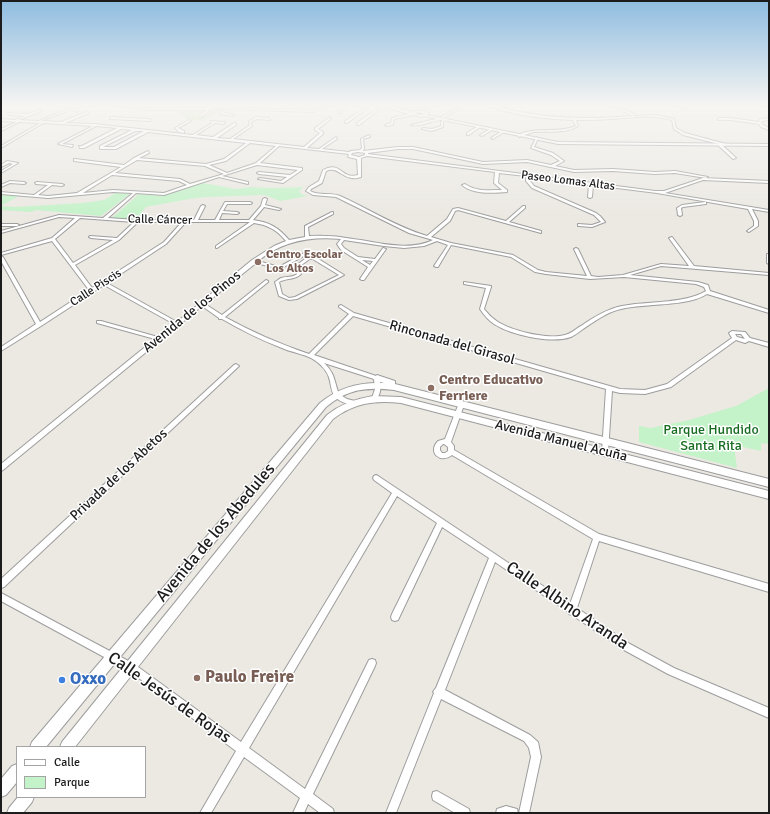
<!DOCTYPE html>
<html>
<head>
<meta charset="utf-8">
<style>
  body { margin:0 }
  #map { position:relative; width:770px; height:814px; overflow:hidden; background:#ece9e3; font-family:Signika,sans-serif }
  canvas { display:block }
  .frame { position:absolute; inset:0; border:2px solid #1c1c1c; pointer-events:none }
  .legend { position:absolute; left:16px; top:746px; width:130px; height:52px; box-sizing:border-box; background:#fff; border:1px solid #a4a4a4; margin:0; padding:5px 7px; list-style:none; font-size:12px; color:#1c1c1c }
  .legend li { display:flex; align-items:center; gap:8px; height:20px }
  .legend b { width:20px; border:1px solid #a4a4a4 }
</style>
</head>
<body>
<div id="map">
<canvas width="770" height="814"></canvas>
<div class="frame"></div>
<ul class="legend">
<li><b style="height:5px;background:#fff"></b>Calle</li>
<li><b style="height:11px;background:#c4f2c9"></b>Parque</li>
</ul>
</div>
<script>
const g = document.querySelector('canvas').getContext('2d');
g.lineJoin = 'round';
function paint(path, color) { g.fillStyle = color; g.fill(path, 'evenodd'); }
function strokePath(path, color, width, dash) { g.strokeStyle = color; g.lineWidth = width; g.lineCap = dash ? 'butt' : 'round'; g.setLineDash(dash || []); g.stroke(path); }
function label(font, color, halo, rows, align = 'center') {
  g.font = font + ' Signika,sans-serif'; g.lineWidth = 3; g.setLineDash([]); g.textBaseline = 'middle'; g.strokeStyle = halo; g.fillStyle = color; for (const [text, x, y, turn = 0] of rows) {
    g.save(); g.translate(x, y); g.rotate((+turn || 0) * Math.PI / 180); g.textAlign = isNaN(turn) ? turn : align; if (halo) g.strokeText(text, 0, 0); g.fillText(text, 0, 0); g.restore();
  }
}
paint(new Path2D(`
  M 180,109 L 221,110 L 205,120 L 190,120 L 180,116 L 182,114 L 177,114 Z`), '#c6e1ae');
paint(new Path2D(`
  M 203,183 L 236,189 L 251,187 L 272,188 L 304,187 L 299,191 L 301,194 L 308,196 L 280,201 L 265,195 L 206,197 L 189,199 L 146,207 L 136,220 L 112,218 L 139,194 L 163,196 Z
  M 116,193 L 131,193 L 101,216 L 36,210 L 31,212 L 1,210 L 1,194 L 19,196 L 1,206 L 15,207 L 83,203 L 104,200 Z
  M 769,388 L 769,444 L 761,443 L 761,451 L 734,445 L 737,468 L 639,442 L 639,426 L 651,428 L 689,420 L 736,406 Z`), '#c4f2c9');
const pedestrian = new Path2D(`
  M 310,255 L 312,255 L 344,275 L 297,299 L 289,300 L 279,296 L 275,282 C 277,281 279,279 281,278 C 287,276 292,278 297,274 L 297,265 ZM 311,258 L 339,275 L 295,297 L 289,298 L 282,294 L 279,282 C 286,278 295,280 301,274 L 300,266 Z`);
const minor = new Path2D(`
  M 111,105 L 150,108 L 208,108 L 210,107 L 211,108 L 220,109 L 210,110 L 201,117 L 200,115 L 207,110 L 150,110 Z
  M 329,105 L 332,105 L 313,112 L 225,109 L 226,108 L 313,110 Z
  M 347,105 L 349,105 L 341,113 L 339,113 L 339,111 Z
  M 382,105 L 384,106 L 359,125 L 357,125 L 357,123 Z
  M 394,105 L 399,105 L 415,108 L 426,106 L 427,107 L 415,110 Z
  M 431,105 L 434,105 L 427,110 L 427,113 L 425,113 L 425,109 Z
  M 488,105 L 492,105 C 538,119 585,120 633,116 L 610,105 L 613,105 L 634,114 L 634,116 L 656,115 L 674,119 L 676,128 L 685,133 L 726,144 L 725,146 L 722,145 L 736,158 L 733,159 L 719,146 L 719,144 L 683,135 L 674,129 L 672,120 C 651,114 631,118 610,119 C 599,120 587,120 576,120 L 578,126 C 565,134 549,131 534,132 C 529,133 524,135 519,137 L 518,135 C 537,126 557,134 576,126 L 573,120 C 547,119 512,116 488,105 Z
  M 676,105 L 679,105 L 687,109 L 685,110 Z
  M 767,105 L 769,105 L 769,106 L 767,106 Z
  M 366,107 L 368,108 L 347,123 L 345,123 L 345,121 Z
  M 70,108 L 79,110 L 77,112 L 76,111 L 70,110 L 41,121 L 61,122 L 88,111 L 89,113 L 65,123 L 94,124 L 193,135 L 212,123 L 211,123 L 211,121 L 225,122 L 224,124 L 215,123 L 196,135 L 213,137 L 234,123 L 236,123 L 236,125 L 217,138 L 230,139 L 250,125 L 249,121 L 256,117 L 269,118 L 270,120 L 257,119 L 251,122 L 252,126 L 233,139 L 304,147 L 320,133 L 315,130 L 315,128 L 330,117 L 331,119 L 318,129 L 323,132 L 323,134 L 307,148 L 319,149 L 336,137 L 337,139 L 322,149 L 349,152 L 351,151 L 360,150 L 362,148 L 361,139 L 369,135 L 370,137 L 363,139 L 364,148 L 363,151 L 398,147 L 413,147 L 483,162 L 527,160 L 551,165 L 560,161 L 551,155 L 531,148 L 536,138 L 537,137 L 538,138 L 534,147 L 553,153 L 564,161 L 555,166 L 574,170 L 613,169 L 655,172 L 675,171 L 708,177 L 706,178 L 675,173 L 655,174 L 613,171 L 574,172 L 527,162 L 483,164 L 413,149 L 398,149 L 368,153 L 368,154 L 655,191 L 664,191 L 703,178 L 769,181 L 769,183 L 703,180 L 665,193 L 769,210 L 769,212 L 752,209 L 758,221 L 758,226 L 749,232 L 747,231 L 754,226 L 754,221 L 748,209 L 657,193 L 593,185 L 592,197 L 590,198 L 588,197 L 589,185 L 530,177 L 530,181 L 534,186 L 596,213 L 600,216 L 605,222 L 592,227 L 579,226 L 578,226 L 578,224 L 592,225 L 601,222 L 594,215 L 532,188 L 526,181 L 526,176 L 499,173 L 498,183 L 507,190 L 507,192 C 493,193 474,195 462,185 L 465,184 C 476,192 490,190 502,190 L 494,183 L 495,172 L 367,156 L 361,158 L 361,177 C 343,183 340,165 326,171 L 322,183 L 311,189 L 310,191 C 319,196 331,192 340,196 C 369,209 396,227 427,236 L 447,219 L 453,209 L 458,208 L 506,221 L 523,206 L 525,206 L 525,208 L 509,222 L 541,231 L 541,233 L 458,210 L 455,211 L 450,221 L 431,237 L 451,243 L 513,255 L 538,270 L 546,272 L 587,276 L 574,249 L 576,248 L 578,249 L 591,276 L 598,277 L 623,275 L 661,264 L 689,266 L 669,238 L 672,237 L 694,266 L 769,273 L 769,275 L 661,266 L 630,275 L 698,282 L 708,285 L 710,291 L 769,310 L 769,313 L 707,294 C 687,307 645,303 621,309 C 607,312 595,321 583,329 C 579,332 575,335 571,337 C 551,344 511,335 494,324 C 488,320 484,315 480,309 L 486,288 L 464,284 L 464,282 L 491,286 L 491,287 L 484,309 C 488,314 492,318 498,322 C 513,331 551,341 568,334 C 573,332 577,328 581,326 C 594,317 607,309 622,306 C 647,301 684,304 706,291 L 704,287 L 696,284 L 624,277 L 590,279 L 546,274 L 535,272 L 511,257 L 451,245 L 438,267 L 436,267 L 434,266 L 448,245 L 437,241 L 424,246 L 404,248 L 384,246 L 344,240 L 341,244 L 344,248 L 358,257 L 375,259 L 383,248 L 386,249 L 364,280 L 362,280 L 360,279 L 368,267 L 341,250 L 337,244 L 341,239 C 310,236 282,241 258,261 L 279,267 L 308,251 L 311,252 L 280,269 L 256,263 L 205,304 L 222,315 L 266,280 L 268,281 L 268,282 L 225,317 C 252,332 280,344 309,354 L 349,314 L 339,307 L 339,306 L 341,305 L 354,313 L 620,389 L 645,390 L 667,384 L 732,338 L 729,333 L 732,331 L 745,332 L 750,338 L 769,343 L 769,347 L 749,341 L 745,343 L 736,340 L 671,387 L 645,394 L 620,393 L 612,391 L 608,452 L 607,454 L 605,455 L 603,454 L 602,452 L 606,389 L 353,316 L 314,355 L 379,377 C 381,384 382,395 375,400 L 372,398 L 375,389 L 374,379 L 324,363 C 335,373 334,381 339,394 L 347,399 L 355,401 L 356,403 L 353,405 C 347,404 341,402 336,398 C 332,394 331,387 330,381 C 328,371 320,363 311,358 C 303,354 291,352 282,348 C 261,340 241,330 222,319 L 219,319 L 219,318 L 202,306 L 3,470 L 1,471 L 1,464 L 155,339 L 97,323 L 97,321 L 101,321 L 158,337 L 174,324 L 104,285 L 41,326 L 1,351 L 1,347 L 36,324 L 1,261 L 1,256 L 3,257 L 40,322 L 89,290 L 52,241 L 1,255 L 1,253 L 52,238 L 75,218 L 59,217 L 1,233 L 1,231 L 59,215 L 103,218 L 133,193 L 113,192 L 48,198 L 1,194 L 1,192 L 34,195 L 48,185 L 36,184 L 35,183 L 37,182 L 62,184 L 64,185 L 62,186 L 52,185 L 38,195 L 48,196 L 77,193 L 121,167 L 74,161 L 74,159 L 75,159 L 124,165 L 134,158 L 148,151 L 149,153 L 139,158 L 206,164 L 224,159 L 246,143 L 148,132 L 116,149 L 100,149 L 100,146 L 132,130 L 121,129 L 84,148 L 80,148 L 79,146 L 82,146 L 117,128 L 96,126 L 62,144 L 73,145 L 72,147 L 58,144 L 93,126 L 43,123 L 1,148 L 1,146 L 40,123 L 19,122 L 1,131 L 1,129 L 17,122 L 1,121 L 1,119 L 15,120 L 25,116 L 9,115 L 8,113 L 28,114 L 40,110 L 40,112 L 18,120 L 39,121 ZM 135,131 L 144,131 L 114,147 L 103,147 ZM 250,143 L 276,146 L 256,163 L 227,173 L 209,165 L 226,161 ZM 279,146 L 349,154 L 348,157 L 357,159 L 358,175 C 341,180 341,160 323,170 L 319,181 L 309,187 L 306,191 L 313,195 L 336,197 L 409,233 L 433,240 C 408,252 378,242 353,239 C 338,236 324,235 309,236 L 308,227 L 333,214 L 333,212 L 332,212 L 305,226 L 305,237 L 289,240 C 278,227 269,222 253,220 L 264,207 L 279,210 L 281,209 L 265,205 L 267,199 L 265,198 L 263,199 L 261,206 L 249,220 L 219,220 L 222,213 L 237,214 L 239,213 L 237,212 L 223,211 L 227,204 L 251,204 L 252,203 L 250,202 L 225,202 L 215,220 L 198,220 L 205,206 L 203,205 L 201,206 L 194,220 L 137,220 L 108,218 L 136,193 L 164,195 L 219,177 L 248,184 L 248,182 L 222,176 L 257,165 L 298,170 L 290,175 L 259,172 L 257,173 L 259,174 L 287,177 L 281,181 L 260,178 L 258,179 L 283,183 L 302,170 L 302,168 L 260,163 ZM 358,152 L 365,153 L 365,155 L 359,157 L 351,155 L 352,153 ZM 137,160 L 205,166 L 224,174 L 190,184 L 180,179 L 115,173 ZM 112,175 L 179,181 L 187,185 L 164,193 L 113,190 L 83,193 ZM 80,218 L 134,222 L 117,238 L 90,236 L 89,237 L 91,238 L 113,240 L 73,263 L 55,239 ZM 138,222 L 182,222 L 164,242 L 92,288 L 75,265 L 119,240 ZM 186,222 L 250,222 L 216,246 L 216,248 L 217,248 L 254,223 C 268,225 277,230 286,241 L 274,246 L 252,260 L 177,322 L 107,283 L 166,244 ZM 362,260 L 373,261 L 370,265 ZM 735,334 L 741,334 L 745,339 L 737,337 Z
  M 457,108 L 459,109 L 443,118 L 441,117 Z
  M 222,109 L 223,110 L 222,112 L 234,115 L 233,116 L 220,114 L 221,110 Z
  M 413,113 L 414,115 L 394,119 L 393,125 L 386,126 L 385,125 L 391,123 L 392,118 Z
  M 111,117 L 150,119 L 151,120 L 150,121 L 110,119 Z
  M 440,118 L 441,120 C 431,121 420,127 411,125 Z
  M 719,118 L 731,118 L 759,122 L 760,119 L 769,118 L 769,120 L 762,121 L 761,123 L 763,125 L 769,128 L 769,130 L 761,127 L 759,124 L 731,120 L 718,120 Z
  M 444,119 L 446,120 L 443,122 L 443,127 L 432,131 L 422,129 L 423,128 L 432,129 L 441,126 L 441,122 Z
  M 189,120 L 191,121 L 178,128 L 184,131 L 184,133 L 179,132 L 175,128 Z
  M 478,126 L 480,127 L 469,135 L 467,135 L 467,133 Z
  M 490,129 L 492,130 L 482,136 L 480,135 Z
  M 502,131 L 504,132 L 493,139 L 491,138 Z
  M 7,161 L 18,163 L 1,173 L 1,171 L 13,164 L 9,163 L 1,167 L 1,165 Z
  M 10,181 L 24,182 L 26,183 L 24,184 L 10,183 L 1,187 L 1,185 Z
  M 705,202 L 706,202 L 706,204 L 683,207 L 681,208 L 682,215 L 680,216 L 678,215 L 677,208 L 682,205 Z
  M 1,224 L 17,224 L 19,225 L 17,226 L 1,226 Z
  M 767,254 L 769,254 L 769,264 L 767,263 Z
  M 236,364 L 239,366 L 238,367 L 4,587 L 1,588 L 1,579 L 234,365 Z
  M 459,403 L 463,403 L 464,405 L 451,442 L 454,446 L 454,450 L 599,534 L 769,584 L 769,592 L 599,541 L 577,608 L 630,644 L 674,668 L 769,708 L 769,718 L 668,674 L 624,650 L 572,615 L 569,614 L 568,612 L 495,562 L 445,690 L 530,735 L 538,742 L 541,757 L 529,813 L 519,813 L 531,757 L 529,748 L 524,741 L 441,699 L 396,813 L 386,813 L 434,693 L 433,692 L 435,689 L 436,688 L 489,558 L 442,527 L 398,620 L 395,621 L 392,620 L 391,617 L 392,614 L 437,523 L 397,496 L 249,748 L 305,789 L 369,660 L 372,659 L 375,660 L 376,663 L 375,666 L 313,794 L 333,809 L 334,813 L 320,813 L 308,804 L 304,813 L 293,813 L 300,798 L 244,757 L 211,813 L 200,813 L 236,751 L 128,670 L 1,601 L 1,593 L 134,664 L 241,742 L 392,493 L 374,480 L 373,478 L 374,476 L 376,475 L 378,476 L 570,604 L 593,539 L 452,455 C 441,464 427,453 438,441 L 445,439 ZM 443,444 L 444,444 L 448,447 L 448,451 L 445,453 L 442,453 L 440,450 L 440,447 Z
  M 437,791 L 469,809 L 470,813 L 455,813 L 433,800 L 432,796 L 433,792 Z
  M 506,806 L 517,809 L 518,813 L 496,813 L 497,809 Z`);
const tertiary = new Path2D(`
  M 376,105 L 382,105 L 413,112 C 418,109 424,111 429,113 L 427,115 L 558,142 L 769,144 L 769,146 L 558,144 L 424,116 L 421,117 ZM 418,112 L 425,114 L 421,115 L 415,114 Z
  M 377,375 L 395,381 L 395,384 L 769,479 L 769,487 L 394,390 C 366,387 348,389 326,407 L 46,747 L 30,747 L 32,742 L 320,403 C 339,387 360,382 384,383 L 374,380 L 373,378 Z
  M 373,396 L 401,397 L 769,491 L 769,499 L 401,403 C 375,400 354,403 333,419 L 75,747 L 60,747 L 62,742 L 327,415 C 341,404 355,399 373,396 Z
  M 17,764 L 17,782 L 6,795 L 1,797 L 1,779 L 12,766 Z
  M 18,797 L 34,797 L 32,802 L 23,813 L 7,813 L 9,808 Z`);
strokePath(pedestrian, '#9d9d9d', 2);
strokePath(minor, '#9d9d9d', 2);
strokePath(tertiary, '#9d9d9d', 2);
paint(pedestrian, '#fff');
paint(minor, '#fff');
paint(tertiary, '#fff');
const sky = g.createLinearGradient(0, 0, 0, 219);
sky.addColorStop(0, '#8ebce0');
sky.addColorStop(0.48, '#f6f5f2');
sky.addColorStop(1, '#f6f5f200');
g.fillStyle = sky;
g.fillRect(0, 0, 770, 219);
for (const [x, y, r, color] of [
  [258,262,4,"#8d6e63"],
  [431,388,4,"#8d6e63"],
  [197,678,4,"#8d6e63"],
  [62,680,4,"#3f7fe0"]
]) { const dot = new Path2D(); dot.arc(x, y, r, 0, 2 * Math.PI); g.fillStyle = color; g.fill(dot); strokePath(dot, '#fff', 1.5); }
label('12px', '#1c1c1c', '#fff', [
  ["Paseo Lomas Altas",568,181,7],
  ["Calle Cáncer",160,220,1],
  ["Calle Piscis",96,288,-33]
]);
label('bold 12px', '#785e54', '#fff', [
  ["Centro Escolar",266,255],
  ["Los Altos",266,269]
], 'left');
label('14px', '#1c1c1c', '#fff', [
  ["Avenida de los Pinos",192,312,-39],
  ["Rinconada del Girasol",452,343,16],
  ["Avenida Manuel Acuña",561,441,14],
  ["Privada de los Abetos",119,475,-43]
]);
label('bold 14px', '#785e54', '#fff', [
  ["Centro Educativo",439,380],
  ["Ferriere",439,396]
], 'left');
label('14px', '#186c22', '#fff', [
  ["Parque Hundido",711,430],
  ["Santa Rita",711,446]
]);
label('17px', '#1c1c1c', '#fff', [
  ["Avenida de los Abedules",216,533,-50],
  ["Calle Albino Aranda",567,606,34],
  ["Calle Jesús de Rojas",169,698,35]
]);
label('bold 17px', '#785e54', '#fff', [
  ["Paulo Freire",205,678]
], 'left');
label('bold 17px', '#366cbe', '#fff', [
  ["Oxxo",70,680]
], 'left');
</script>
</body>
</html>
